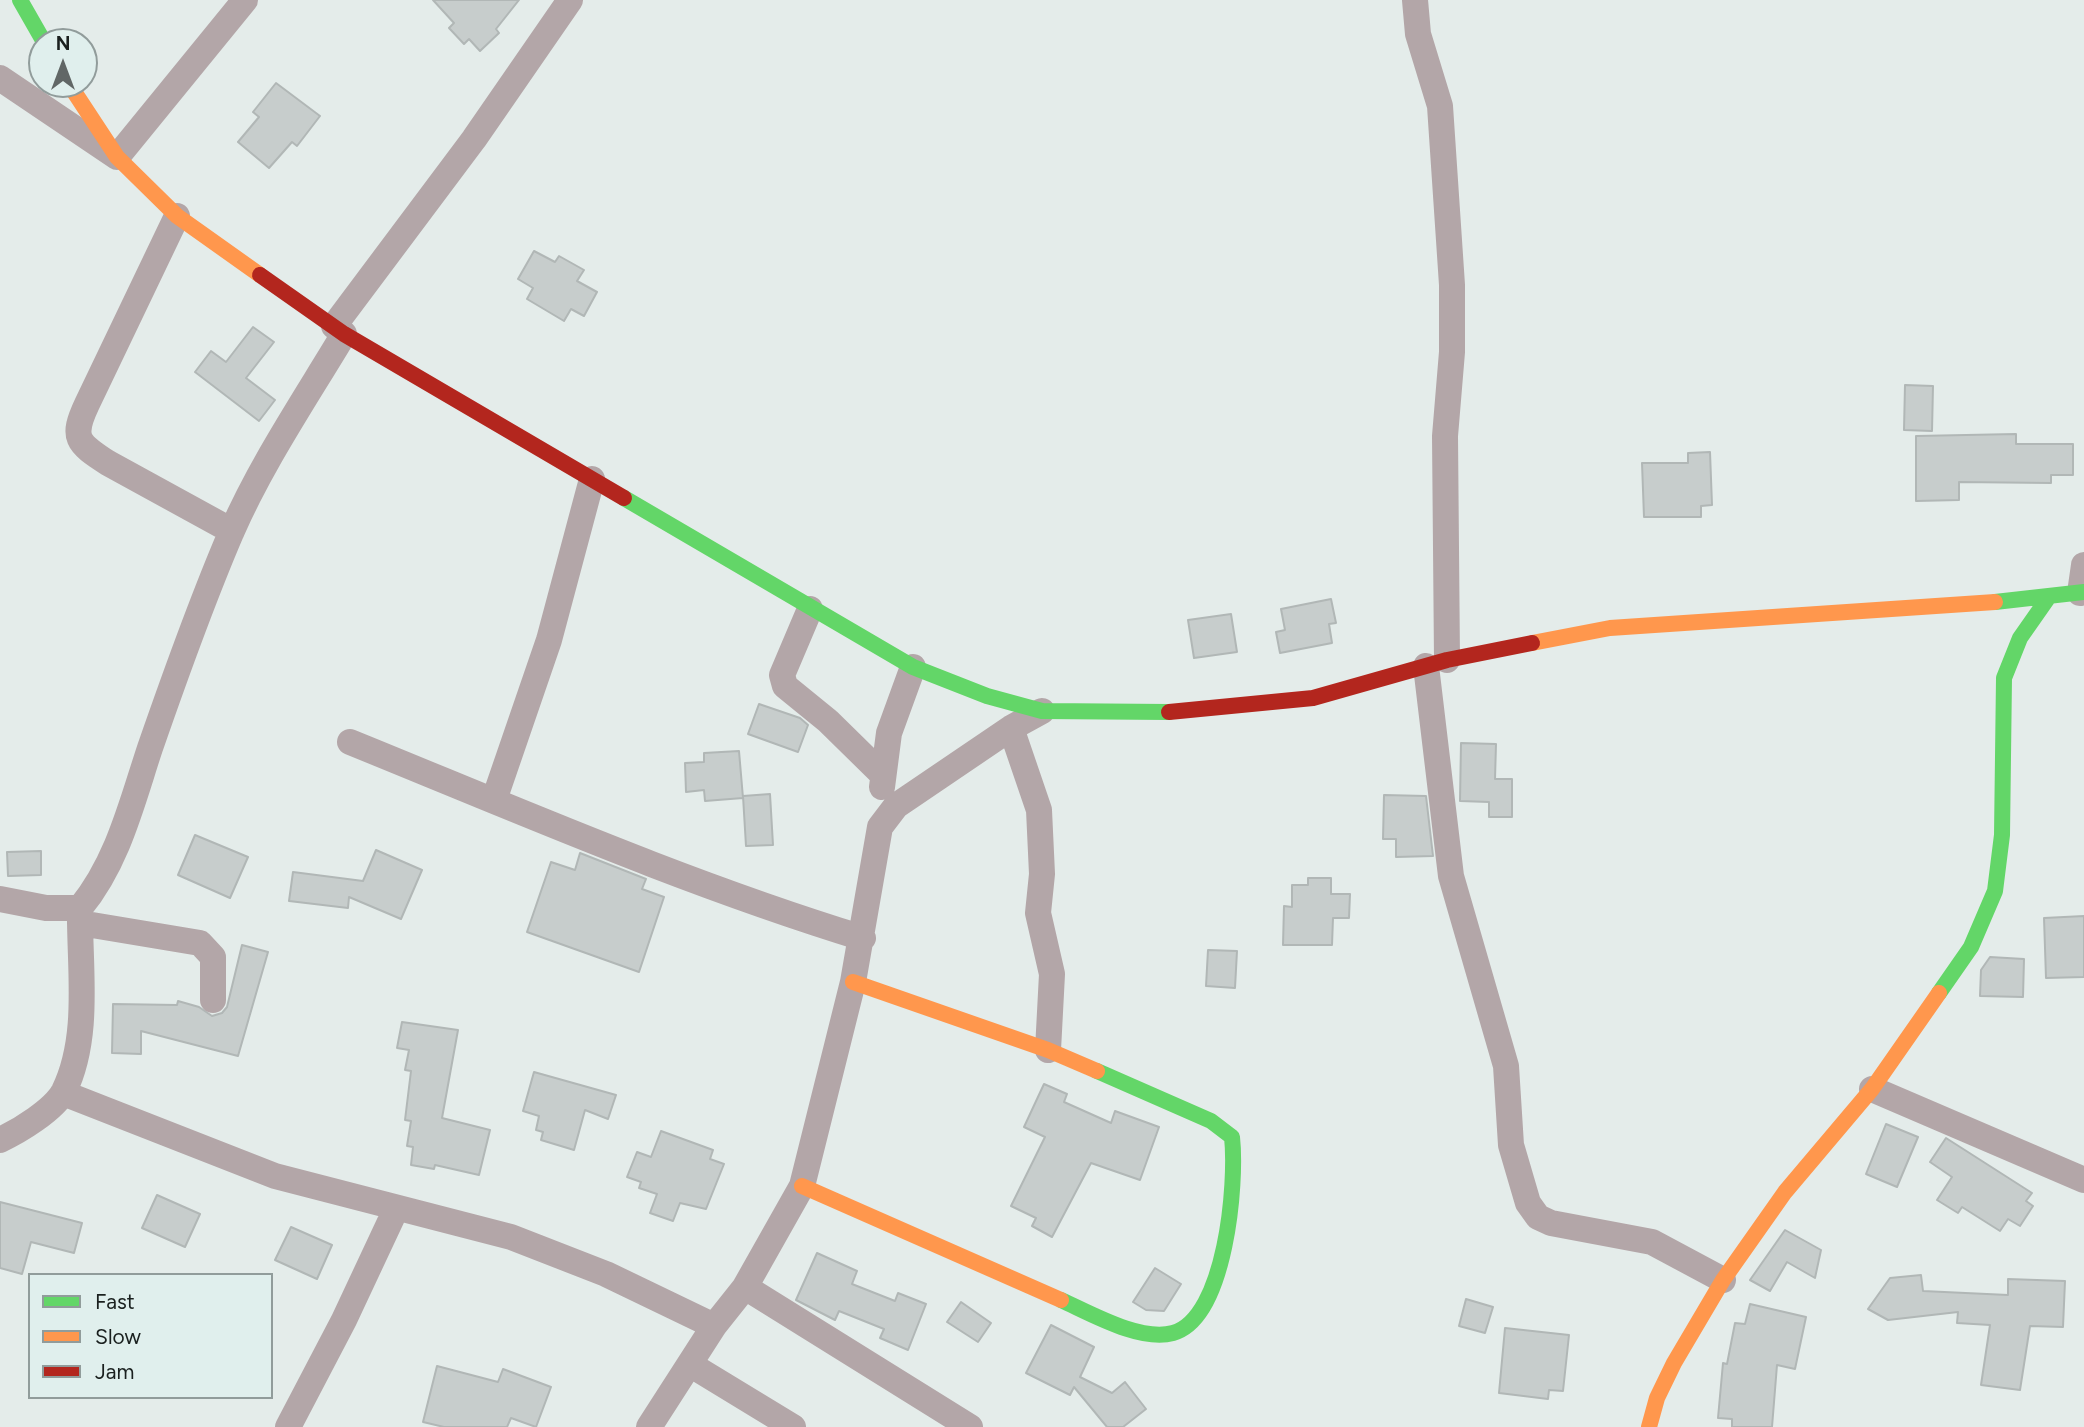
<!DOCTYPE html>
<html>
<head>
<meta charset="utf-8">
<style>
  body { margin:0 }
  #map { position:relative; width:2084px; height:1427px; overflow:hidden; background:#e4ecea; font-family:Figtree,sans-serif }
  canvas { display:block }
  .legend { position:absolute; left:28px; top:1273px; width:245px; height:126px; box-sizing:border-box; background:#e0efed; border:2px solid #919c9b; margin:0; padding:9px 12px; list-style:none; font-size:21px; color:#1a201f }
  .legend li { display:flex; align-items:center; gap:14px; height:35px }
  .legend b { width:35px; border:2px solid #919c9b }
  .north { position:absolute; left:28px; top:28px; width:70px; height:70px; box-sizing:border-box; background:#e0efed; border:2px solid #919c9b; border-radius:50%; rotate:0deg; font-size:19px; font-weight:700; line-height:28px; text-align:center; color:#1a201f }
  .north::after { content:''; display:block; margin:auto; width:24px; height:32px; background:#616766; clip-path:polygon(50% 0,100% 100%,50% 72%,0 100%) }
</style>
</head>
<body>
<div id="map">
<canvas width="2084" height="1427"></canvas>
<ul class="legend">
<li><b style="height:9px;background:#63d668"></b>Fast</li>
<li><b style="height:9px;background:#ff974d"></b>Slow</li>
<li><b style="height:9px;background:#b3261e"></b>Jam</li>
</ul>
<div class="north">N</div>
</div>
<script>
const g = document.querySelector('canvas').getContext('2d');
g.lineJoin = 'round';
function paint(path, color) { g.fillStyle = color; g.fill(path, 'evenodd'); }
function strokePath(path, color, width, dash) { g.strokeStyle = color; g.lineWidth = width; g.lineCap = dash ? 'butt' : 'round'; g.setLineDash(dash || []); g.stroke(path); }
const building = new Path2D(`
  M 433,0 L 519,0 L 496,29 L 499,33 L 480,51 L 469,39 L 464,44 L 449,28 L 454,23 Z
  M 276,83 L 320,116 L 297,146 L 292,142 L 269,168 L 238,142 L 259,117 L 253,112 Z
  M 534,251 L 555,262 L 559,256 L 584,270 L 577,281 L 597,292 L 584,316 L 571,309 L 564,321 L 527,299 L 533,288 L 518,279 Z
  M 253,327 L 274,342 L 246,378 L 275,400 L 259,421 L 195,372 L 211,351 L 226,362 Z
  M 1905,385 L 1933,386 L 1932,431 L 1904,430 Z
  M 2016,434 L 2016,444 L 2073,444 L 2073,475 L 2051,475 L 2051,483 L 1959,482 L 1959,500 L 1916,501 L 1916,436 Z
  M 1710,452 L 1712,505 L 1701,506 L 1701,517 L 1644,517 L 1642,463 L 1688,463 L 1688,453 Z
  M 1331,599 L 1336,623 L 1329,624 L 1332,643 L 1280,653 L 1276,632 L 1285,630 L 1281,609 Z
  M 1231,614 L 1237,652 L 1194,658 L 1188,620 Z
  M 759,704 L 800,718 L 808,725 L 798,752 L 748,734 Z
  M 1461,743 L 1496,744 L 1495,779 L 1512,779 L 1512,817 L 1489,817 L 1489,802 L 1460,801 Z
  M 739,751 L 743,798 L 705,801 L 704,790 L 686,792 L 685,763 L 704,762 L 704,753 Z
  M 770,794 L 773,845 L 746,846 L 743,796 Z
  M 1384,795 L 1426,796 L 1433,856 L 1396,857 L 1396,839 L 1383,839 Z
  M 195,835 L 248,857 L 230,898 L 178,875 Z
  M 376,850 L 422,870 L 401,919 L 349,897 L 348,908 L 289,901 L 293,872 L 363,881 Z
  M 41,851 L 41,875 L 8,876 L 7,852 Z
  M 580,853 L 646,879 L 642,889 L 664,897 L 639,972 L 527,932 L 551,862 L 575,870 Z
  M 1308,878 L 1331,878 L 1331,894 L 1350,894 L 1349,918 L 1333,918 L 1332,945 L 1283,945 L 1284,906 L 1292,907 L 1292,885 L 1308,885 Z
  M 2084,916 L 2084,977 L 2046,978 L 2044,918 Z
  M 242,945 L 268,952 L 238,1056 L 141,1031 L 141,1054 L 112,1053 L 113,1004 L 177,1005 L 178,1001 L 199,1007 L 212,1016 L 222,1013 L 227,1007 Z
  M 1208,950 L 1237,951 L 1235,988 L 1206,986 Z
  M 1990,957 L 2024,959 L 2023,997 L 1980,996 L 1981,970 Z
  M 402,1022 L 458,1030 L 442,1118 L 490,1130 L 479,1175 L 435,1165 L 434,1169 L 411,1165 L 413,1147 L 407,1146 L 411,1121 L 405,1120 L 411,1071 L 405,1070 L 409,1050 L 397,1048 Z
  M 534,1072 L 616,1095 L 608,1119 L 585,1110 L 574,1150 L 541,1140 L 543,1132 L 536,1130 L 539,1116 L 523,1111 Z
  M 1044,1084 L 1067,1094 L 1064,1102 L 1111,1123 L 1115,1111 L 1159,1127 L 1140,1180 L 1091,1163 L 1052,1237 L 1032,1226 L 1036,1218 L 1011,1206 L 1045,1137 L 1024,1127 Z
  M 1886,1124 L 1918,1137 L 1897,1187 L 1866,1174 Z
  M 661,1131 L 713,1150 L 710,1159 L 724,1164 L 706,1209 L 680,1203 L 673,1221 L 650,1213 L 657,1194 L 639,1188 L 641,1182 L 627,1177 L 637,1152 L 651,1157 Z
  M 1946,1138 L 2032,1193 L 2026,1201 L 2033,1206 L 2020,1226 L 2008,1219 L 2000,1231 L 1962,1207 L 1958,1213 L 1937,1200 L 1952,1177 L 1930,1162 Z
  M 157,1195 L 200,1214 L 185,1247 L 142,1228 Z
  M 0,1202 L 82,1223 L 74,1253 L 31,1242 L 22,1274 L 0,1268 Z
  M 291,1227 L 332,1245 L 317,1279 L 275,1260 Z
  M 1785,1230 L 1821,1250 L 1815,1278 L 1787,1262 L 1770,1291 L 1750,1280 Z
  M 817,1253 L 857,1271 L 852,1284 L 895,1301 L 898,1293 L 926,1304 L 908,1350 L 880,1338 L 884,1329 L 839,1311 L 835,1320 L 796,1300 Z
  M 1155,1268 L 1181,1284 L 1164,1311 L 1146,1310 L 1133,1302 Z
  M 1921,1275 L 1923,1291 L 2008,1295 L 2008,1279 L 2065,1281 L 2063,1327 L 2030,1326 L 2020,1390 L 1981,1385 L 1990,1325 L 1957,1323 L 1958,1312 L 1888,1320 L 1868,1309 L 1890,1278 Z
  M 1466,1299 L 1493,1307 L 1485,1333 L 1459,1326 Z
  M 961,1302 L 991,1323 L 978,1342 L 947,1322 Z
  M 1750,1304 L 1806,1317 L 1795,1369 L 1777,1365 L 1772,1427 L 1732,1427 L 1732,1419 L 1718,1418 L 1723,1363 L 1727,1364 L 1735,1323 L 1745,1324 Z
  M 1051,1325 L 1094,1347 L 1080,1377 L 1112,1393 L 1125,1382 L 1146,1409 L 1123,1427 L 1107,1427 L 1074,1387 L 1070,1395 L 1026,1373 Z
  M 1505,1328 L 1569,1335 L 1563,1391 L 1549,1390 L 1548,1399 L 1499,1393 Z
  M 437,1366 L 498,1382 L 503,1369 L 551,1387 L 536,1427 L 511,1418 L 507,1427 L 444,1427 L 423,1422 Z`);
paint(building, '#c7cdcc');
strokePath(building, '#b1b7b6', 2);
strokePath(new Path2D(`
  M 1415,0 L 1418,34 L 1440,106 L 1452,285 L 1452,352 L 1445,436 L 1447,660
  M 0,78 L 117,157 L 245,0
  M 177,216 L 87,404 C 71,438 77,443 108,463 L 232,531
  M 334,326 L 474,139 L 570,0
  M 2080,593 L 2084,565
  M 810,609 L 782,675 L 785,686 L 828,721 L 883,775
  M 1426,666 L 1451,876 L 1506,1066 L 1511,1145 L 1528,1203 L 1538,1217 L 1551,1223 L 1652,1242 L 1723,1280
  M 1011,728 L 1039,810 L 1042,874 L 1038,913 L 1052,974 L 1048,1050
  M 350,742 C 520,811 687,884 863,938
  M 882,787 L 889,733 L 913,667
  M 494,800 L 549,640 L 592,479
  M 0,899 L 46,908 L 80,908 C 118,862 132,802 150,748 C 175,676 201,603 231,533 C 261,464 305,399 344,334
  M 80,923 L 200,943 L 213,957 L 213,1000
  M 1872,1089 L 2084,1180
  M 63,1093 L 275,1176 L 511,1237 L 606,1274 L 714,1326
  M 0,1140 C 19,1131 54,1110 64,1091 C 91,1036 79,966 80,908
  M 745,1287 L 970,1427
  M 691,1365 L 793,1427
  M 288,1427 L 344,1320 L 396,1209
  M 649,1427 L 714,1326 L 745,1287 L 802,1186 L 853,982 L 880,827 L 896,806 L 1011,728 L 1042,711`), '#b3a6a8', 26);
strokePath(new Path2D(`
  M 20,0 L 44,42
  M 624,498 L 913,667 L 987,696 L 1042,711 L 1169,712
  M 1995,602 L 2084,592
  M 1939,993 L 1971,947 L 1995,891 L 2002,835 L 2004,678 L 2020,638 L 2048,598
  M 1061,1300 C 1090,1313 1140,1342 1173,1333 C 1226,1318 1237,1183 1232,1137 L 1211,1121 L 1097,1071`), '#63d668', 16);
strokePath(new Path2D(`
  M 69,84 L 117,157 L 177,216 L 260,275
  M 1532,643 L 1610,628 L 1995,602
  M 853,982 L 1048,1050 L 1097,1071
  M 802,1186 L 1061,1300
  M 1649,1427 L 1657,1398 L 1674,1363 L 1723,1280 L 1785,1192 L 1872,1089 L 1939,993`), '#ff974d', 16);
strokePath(new Path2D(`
  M 260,275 L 344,334 L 624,498
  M 1169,712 L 1313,698 L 1447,660 L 1532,643`), '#b3261e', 16);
</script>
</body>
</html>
